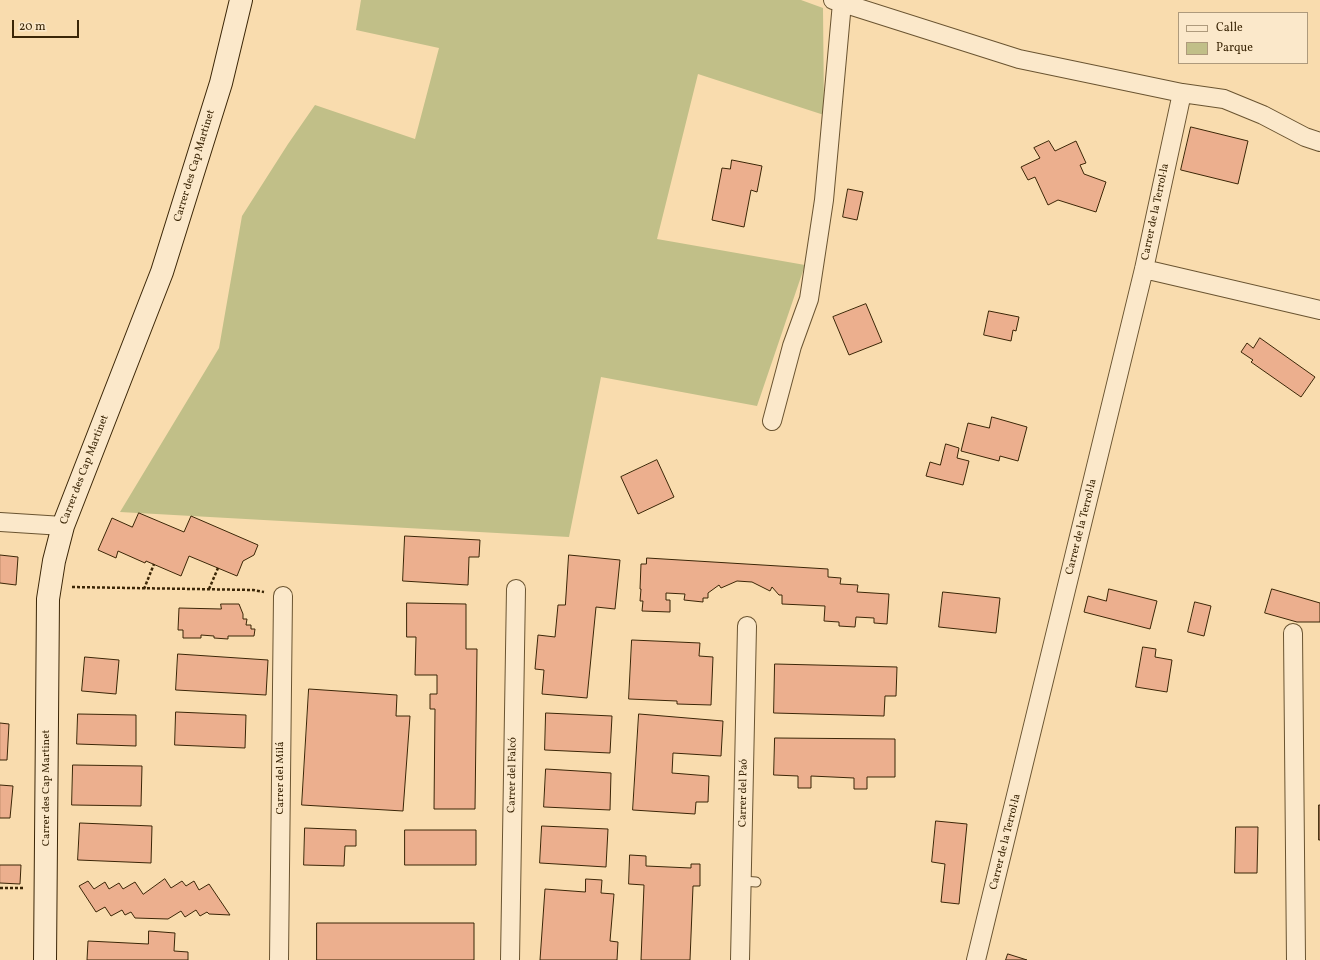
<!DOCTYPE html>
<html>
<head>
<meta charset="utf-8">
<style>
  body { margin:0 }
  #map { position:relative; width:1320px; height:960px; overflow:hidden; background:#f9dcae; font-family:Vollkorn,serif }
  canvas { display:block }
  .legend { position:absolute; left:1178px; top:12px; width:130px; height:52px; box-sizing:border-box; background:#fbe8ca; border:1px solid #ae9a7c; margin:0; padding:5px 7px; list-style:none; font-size:12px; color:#3b2607 }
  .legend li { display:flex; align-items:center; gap:8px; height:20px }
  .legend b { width:20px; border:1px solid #ae9a7c }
  .scale { position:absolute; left:12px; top:20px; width:67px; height:18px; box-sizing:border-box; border:2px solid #3b2607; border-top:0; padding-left:5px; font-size:12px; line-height:14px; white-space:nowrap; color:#3b2607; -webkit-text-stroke:3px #fbe8ca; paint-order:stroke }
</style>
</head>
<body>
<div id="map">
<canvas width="1320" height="960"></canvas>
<ul class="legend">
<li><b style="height:5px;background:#fbe8ca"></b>Calle</li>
<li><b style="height:11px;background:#c1bf88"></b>Parque</li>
</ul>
<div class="scale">20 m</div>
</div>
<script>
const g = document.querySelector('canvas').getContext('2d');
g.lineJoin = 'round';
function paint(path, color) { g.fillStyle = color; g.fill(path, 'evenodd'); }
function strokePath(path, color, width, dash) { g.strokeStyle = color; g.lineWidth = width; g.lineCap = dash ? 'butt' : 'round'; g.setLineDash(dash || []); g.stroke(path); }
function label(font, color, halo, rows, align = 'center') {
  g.font = font + ' Vollkorn,serif'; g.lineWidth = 4; g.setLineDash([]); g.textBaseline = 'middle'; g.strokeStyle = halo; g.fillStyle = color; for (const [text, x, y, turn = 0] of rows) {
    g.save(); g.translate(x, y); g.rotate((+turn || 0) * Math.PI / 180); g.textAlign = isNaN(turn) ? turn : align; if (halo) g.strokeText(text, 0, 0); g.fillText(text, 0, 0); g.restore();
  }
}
paint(new Path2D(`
  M 361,0 L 801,0 L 823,8 L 824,115 L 698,74 L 657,239 L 805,265 L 757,406 L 601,377 L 569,537 L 120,512 L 219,348 L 242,216 L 288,144 L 315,105 L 415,139 L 439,48 L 356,30 Z`), '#c1bf88');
const building = new Path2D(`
  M 1191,127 L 1248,141 L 1238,184 L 1181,170 Z
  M 1049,141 L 1055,151 L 1076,141 L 1086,163 L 1080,165 L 1084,174 L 1106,182 L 1096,212 L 1058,200 L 1048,205 L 1035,177 L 1028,180 L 1021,167 L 1040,158 L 1034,148 Z
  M 732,160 L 762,166 L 757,192 L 751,190 L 744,227 L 712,220 L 722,168 L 730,169 Z
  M 848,189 L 863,192 L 857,220 L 843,217 Z
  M 866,304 L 882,342 L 849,355 L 833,317 Z
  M 989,311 L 1019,317 L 1016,331 L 1013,330 L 1011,341 L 984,335 Z
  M 1260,338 L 1315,377 L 1301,397 L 1251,362 L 1253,360 L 1241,352 L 1247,343 L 1253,348 Z
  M 992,417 L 1027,427 L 1018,461 L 1000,456 L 999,461 L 961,451 L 968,423 L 989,428 Z
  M 946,444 L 959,448 L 957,458 L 969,461 L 963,485 L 926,476 L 930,462 L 940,465 Z
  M 657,460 L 674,497 L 638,514 L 621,477 Z
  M 139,513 L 184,532 L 191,516 L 258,545 L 254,555 L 243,561 L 237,576 L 189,556 L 181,576 L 146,561 L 145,563 L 118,551 L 116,558 L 98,550 L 112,518 L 132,527 Z
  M 405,536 L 480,540 L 479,557 L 469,557 L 468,585 L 403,581 Z
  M 0,555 L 18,557 L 16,585 L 0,583 Z
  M 569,555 L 620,560 L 615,609 L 596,607 L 587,698 L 542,694 L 544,670 L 535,669 L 538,635 L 555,637 L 558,605 L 565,605 Z
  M 647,558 L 828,569 L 828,577 L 841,578 L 840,584 L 858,585 L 857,592 L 889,594 L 887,624 L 874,623 L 874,618 L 856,617 L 855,627 L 839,626 L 839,622 L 824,621 L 825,606 L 782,604 L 782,595 L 779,595 L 772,587 L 770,591 L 752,582 L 737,581 L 721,588 L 719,585 L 708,593 L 708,598 L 703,598 L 703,602 L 684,600 L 685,594 L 666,593 L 666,600 L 670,600 L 670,612 L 642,611 L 643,601 L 640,601 L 641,589 L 640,589 L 641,564 L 646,564 Z
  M 1109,589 L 1157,601 L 1150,629 L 1084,612 L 1088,596 L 1106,601 Z
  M 1272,589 L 1320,603 L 1320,622 L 1297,622 L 1265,613 Z
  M 943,592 L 1000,598 L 996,633 L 939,627 Z
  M 1195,602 L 1211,606 L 1204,636 L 1188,632 Z
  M 407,603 L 466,604 L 466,649 L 477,649 L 475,809 L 434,809 L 435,709 L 430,709 L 430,694 L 437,694 L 437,675 L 415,675 L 416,637 L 407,637 Z
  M 221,604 L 239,604 L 243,614 L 243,619 L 247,619 L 246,625 L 251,625 L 251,629 L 255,629 L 254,636 L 228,636 L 228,639 L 214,638 L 214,636 L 201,635 L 201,638 L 183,638 L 183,630 L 178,630 L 179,608 L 221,609 Z
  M 632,640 L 700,643 L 699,656 L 713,657 L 711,705 L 677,704 L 677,701 L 629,699 Z
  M 1143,647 L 1156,649 L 1155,657 L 1172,660 L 1167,692 L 1136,687 Z
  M 178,654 L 268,660 L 266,695 L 176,690 Z
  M 85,657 L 119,660 L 116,694 L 82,691 Z
  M 775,664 L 897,667 L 896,696 L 885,696 L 884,716 L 774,713 Z
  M 309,689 L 397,695 L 396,716 L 410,716 L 403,811 L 302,805 Z
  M 176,712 L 246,715 L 245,748 L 175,745 Z
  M 546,713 L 612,716 L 610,753 L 545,750 Z
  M 78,714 L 136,715 L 136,746 L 77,744 Z
  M 639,714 L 723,721 L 721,756 L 673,753 L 672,773 L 709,776 L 708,802 L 696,802 L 695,814 L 633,810 Z
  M 0,723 L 9,724 L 7,760 L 0,760 Z
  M 775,738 L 895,739 L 895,777 L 867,777 L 867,789 L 854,789 L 854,778 L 811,776 L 811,788 L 798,788 L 798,776 L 774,775 Z
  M 73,765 L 142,766 L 141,806 L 72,805 Z
  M 546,769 L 611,773 L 610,810 L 544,807 Z
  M 0,785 L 13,786 L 10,818 L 0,818 Z
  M 1319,805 L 1320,805 L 1320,840 L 1319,840 Z
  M 936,821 L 967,824 L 959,904 L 941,902 L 945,864 L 932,862 Z
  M 80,823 L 152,826 L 151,863 L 78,860 Z
  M 542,826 L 608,829 L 606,867 L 540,863 Z
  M 1236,827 L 1258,827 L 1257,873 L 1235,873 Z
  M 305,828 L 356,830 L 356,846 L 345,846 L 344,866 L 304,865 Z
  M 405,830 L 476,830 L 476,865 L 405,865 Z
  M 630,855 L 646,856 L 646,866 L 691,868 L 691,864 L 700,864 L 700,886 L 693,886 L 690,960 L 641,960 L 644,885 L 629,884 Z
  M 0,865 L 21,865 L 20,884 L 0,883 Z
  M 165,879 L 171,888 L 182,881 L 186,886 L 194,881 L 199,890 L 209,884 L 230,915 L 209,914 L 207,912 L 200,916 L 196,910 L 185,917 L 181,911 L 168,919 L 135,918 L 131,912 L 125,915 L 122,910 L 111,916 L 105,907 L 96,912 L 79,886 L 88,881 L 94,889 L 105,882 L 109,889 L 119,883 L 123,889 L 135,882 L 143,894 Z
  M 586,879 L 602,880 L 601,893 L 614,894 L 610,941 L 618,942 L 617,960 L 540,960 L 545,889 L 585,892 Z
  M 317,923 L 474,923 L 474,960 L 317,960 Z
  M 149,931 L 175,933 L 174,951 L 188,952 L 188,960 L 87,960 L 88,941 L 148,944 Z
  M 1008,954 L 1027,960 L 1006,960 Z`);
paint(building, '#ecaf8e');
strokePath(building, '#3b2607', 1);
const lane = new Path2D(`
  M 742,881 L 756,882`);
const street = new Path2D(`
  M 833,0 L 1019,59 L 1182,93 L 1224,99 L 1263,115 L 1305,137 L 1320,142
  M 1144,269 L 1320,310
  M 772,421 L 792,346 L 809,299 L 824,200 L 842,3
  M 0,522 L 63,526
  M 1293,633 L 1296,960
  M 279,960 L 283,596
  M 510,960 L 516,589
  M 740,960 L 747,626
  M 976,960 L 1144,269 L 1182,93`);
const secondary = new Path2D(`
  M 45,960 L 48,599 L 54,561 L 63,526 L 162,272 L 221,83 L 241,0`);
strokePath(lane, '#6a5431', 11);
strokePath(street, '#6a5431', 20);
strokePath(secondary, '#3b2607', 24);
strokePath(new Path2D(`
  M 72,587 L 253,590 L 264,592
  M 144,589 L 154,564
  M 209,589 L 218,568
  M 0,888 L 23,888`), '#3b2607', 2.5, [3, 2]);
strokePath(lane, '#fbe8ca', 9);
strokePath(street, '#fbe8ca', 18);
strokePath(secondary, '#fbe8ca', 22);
label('11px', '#3b2607', '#fbe8ca', [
  ["Carrer des Cap Martinet",195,166,-73],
  ["Carrer de la Terrol·la",1156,212,-78],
  ["Carrer des Cap Martinet",85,470,-69],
  ["Carrer de la Terrol·la",1082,527,-76],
  ["Carrer del Falcó",513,775,-89],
  ["Carrer del Milá",281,778,-90],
  ["Carrer des Cap Martinet",47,788,-90],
  ["Carrer del Paó",744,793,-89],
  ["Carrer de la Terrol·la",1006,842,-76]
]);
</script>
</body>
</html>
